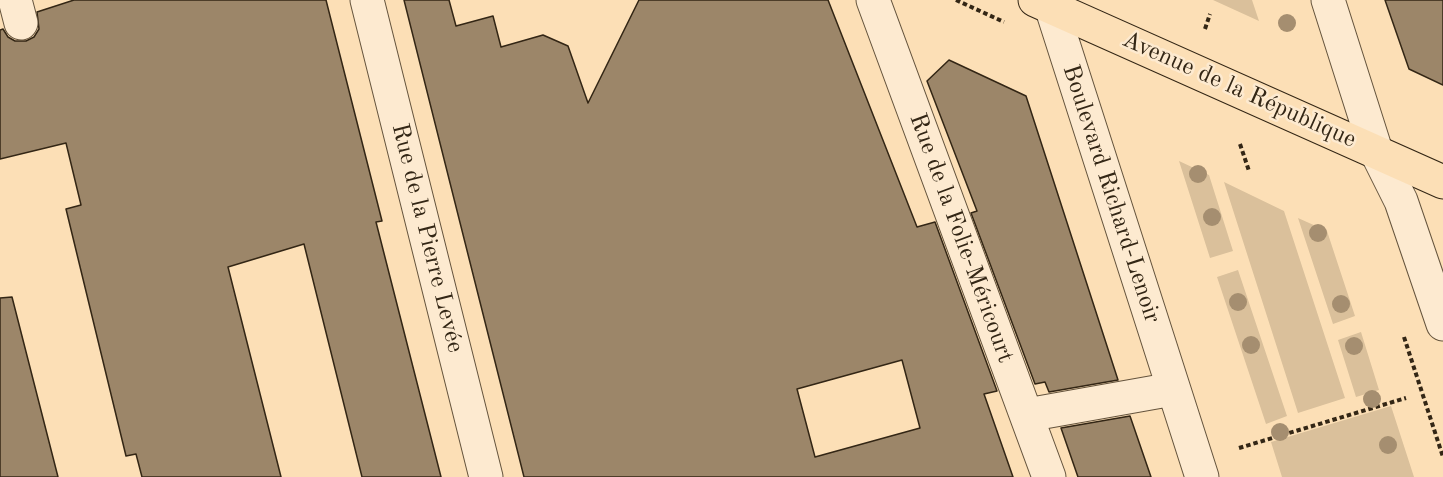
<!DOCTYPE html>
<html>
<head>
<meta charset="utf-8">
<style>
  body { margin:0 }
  canvas { display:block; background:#fcdfb6 }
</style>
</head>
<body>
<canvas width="1443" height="477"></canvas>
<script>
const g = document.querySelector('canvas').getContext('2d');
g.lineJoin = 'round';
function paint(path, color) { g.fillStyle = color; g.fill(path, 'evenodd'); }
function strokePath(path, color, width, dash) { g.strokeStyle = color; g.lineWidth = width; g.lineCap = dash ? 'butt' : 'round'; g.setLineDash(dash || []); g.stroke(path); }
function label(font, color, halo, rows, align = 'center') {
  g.font = font + ' "Old Standard TT",serif'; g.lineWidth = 5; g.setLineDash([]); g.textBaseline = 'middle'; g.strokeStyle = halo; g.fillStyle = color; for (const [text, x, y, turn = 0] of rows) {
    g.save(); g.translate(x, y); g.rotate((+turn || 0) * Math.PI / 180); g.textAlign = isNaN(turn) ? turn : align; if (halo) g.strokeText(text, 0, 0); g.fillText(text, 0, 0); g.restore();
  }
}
paint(new Path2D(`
  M 1213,0 L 1252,0 L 1259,21 Z
  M 1179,161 L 1209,175 L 1233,251 L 1210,258 Z
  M 1224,182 L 1284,211 L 1345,398 L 1298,413 Z
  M 1298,218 L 1327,231 L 1355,316 L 1333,324 Z
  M 1238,270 L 1287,416 L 1266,424 L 1217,277 Z
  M 1361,332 L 1379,390 L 1356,397 L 1338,340 Z
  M 1391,406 L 1414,477 L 1282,477 L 1271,442 Z`), '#dac09b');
const building = new Path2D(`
  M 74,0 L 326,0 L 382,221 L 376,222 L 441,477 L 362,477 L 304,244 L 228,267 L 281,477 L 142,477 L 136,454 L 126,456 L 66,209 L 81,205 L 66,143 L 0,159 L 0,30 L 3,29 L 8,37 L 15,41 L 26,41 L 34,37 L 39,29 L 37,12 Z
  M 404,0 L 449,0 L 456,26 L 493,16 L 501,47 L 543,35 L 568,46 L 588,103 L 639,0 L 828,0 L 917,227 L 935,222 L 997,391 L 984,394 L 1013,477 L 524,477 ZM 902,360 L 920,428 L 815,457 L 797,389 Z
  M 1385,0 L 1443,0 L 1443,85 L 1409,69 Z
  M 949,60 L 1026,96 L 1118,380 L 1049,392 L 1045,382 L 1035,384 L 971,213 L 977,211 L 927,81 Z
  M 12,297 L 58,477 L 0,477 L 0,298 Z
  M 1130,416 L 1151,477 L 1078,477 L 1061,428 Z`);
paint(building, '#9c8669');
strokePath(building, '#332615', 1.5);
const minor = new Path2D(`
  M 15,0 L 21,23
  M 367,0 L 486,477
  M 873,0 L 1049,477
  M 1049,0 L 1202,477
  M 1328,0 L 1376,151 L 1401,201 L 1443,324
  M 1027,415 L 1173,389`);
const major = new Path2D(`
  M 1035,0 L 1443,182`);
strokePath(minor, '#65543d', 35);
strokePath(major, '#332615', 35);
strokePath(new Path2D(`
  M 956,0 L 1004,22
  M 1205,29 L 1210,14
  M 1240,144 L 1249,171
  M 1404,337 L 1443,457
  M 1239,448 L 1406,398`), '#332615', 4, [4.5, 3]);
strokePath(minor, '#fdead0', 33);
strokePath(major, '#fcdfb6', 33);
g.fillStyle = '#a58e70';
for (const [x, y] of [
  [1287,23],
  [1198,174],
  [1212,217],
  [1318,233],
  [1238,302],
  [1341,304],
  [1251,345],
  [1354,346],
  [1372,399],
  [1280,432],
  [1388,445]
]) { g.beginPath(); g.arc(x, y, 9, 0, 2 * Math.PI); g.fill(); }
label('24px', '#332615', '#fdead0', [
  ["Avenue de la République",1239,90,24],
  ["Boulevard Richard-Lenoir",1111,194,72],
  ["Rue de la Pierre Levée",427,238,76],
  ["Rue de la Folie-Méricourt",961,238,70]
]);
</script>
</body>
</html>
